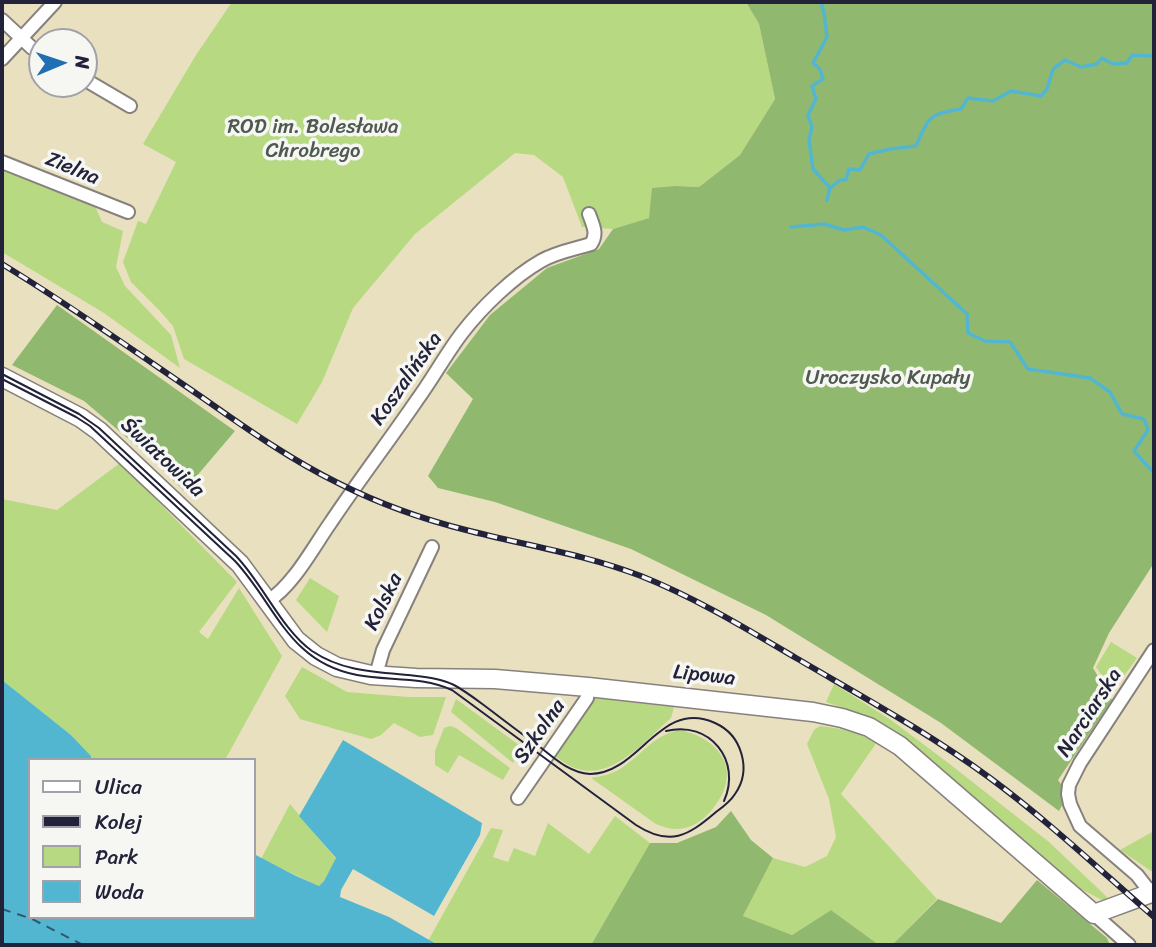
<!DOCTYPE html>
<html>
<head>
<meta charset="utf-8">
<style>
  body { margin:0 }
  #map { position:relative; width:1156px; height:947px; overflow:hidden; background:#e9e0bf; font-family:Sriracha,sans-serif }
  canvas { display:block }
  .frame { position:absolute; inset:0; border:4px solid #22223b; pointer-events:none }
  .legend { position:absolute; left:28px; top:758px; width:228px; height:161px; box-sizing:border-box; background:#f6f6f2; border:2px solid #a1a1a9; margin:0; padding:9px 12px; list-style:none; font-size:21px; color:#22223b }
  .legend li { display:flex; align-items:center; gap:14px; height:35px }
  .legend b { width:35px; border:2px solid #a1a1a9 }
  .north { position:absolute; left:28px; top:28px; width:70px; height:70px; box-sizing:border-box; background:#f6f6f2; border:2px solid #a1a1a9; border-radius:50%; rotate:88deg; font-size:19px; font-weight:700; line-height:28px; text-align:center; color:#22223b }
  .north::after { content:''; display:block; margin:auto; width:24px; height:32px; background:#1f6fb2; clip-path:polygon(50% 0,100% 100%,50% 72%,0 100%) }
</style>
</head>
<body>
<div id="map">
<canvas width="1156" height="947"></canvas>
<div class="frame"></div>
<ul class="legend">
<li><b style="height:9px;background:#fff"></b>Ulica</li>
<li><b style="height:9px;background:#22223b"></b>Kolej</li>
<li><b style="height:19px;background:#b6d981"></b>Park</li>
<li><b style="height:19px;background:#53b6d1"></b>Woda</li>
</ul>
<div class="north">N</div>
</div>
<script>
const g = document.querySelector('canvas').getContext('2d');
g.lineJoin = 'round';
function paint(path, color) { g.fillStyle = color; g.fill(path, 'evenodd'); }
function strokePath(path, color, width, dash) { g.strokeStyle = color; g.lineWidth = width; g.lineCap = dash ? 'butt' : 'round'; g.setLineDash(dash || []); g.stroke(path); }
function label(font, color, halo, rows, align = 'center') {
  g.font = font + ' Sriracha,sans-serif'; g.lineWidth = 7; g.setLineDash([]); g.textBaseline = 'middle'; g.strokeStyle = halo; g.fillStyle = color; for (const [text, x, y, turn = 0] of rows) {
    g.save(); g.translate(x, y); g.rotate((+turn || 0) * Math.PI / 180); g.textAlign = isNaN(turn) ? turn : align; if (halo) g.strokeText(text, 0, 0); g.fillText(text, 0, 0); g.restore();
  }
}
paint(new Path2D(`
  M 232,2 L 746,2 L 759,24 L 775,99 L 740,155 L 699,187 L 676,186 L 649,218 L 613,229 L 582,227 L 563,177 L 534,155 L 515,153 L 415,234 L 353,308 L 322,382 L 297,424 L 184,359 L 173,326 L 160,311 L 131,282 L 123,262 L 138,221 L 146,224 L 176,162 L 143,144 L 196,55 Z
  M 2,170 L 95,206 L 102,222 L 123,231 L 116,267 L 125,286 L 171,335 L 180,368 L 104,313 L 2,252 Z
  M 120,463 L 237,582 L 199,632 L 208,639 L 239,588 L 282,656 L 225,760 L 91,760 L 90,755 L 71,735 L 2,680 L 2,499 L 57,510 Z
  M 310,578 L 339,596 L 327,632 L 296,600 Z
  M 1111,642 L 1137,658 L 1113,691 L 1096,667 Z
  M 302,667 L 347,692 L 408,697 L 446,697 L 433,735 L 420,737 L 394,723 L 381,735 L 371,739 L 300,719 L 285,696 Z
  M 834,684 L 891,720 L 947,762 L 1049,842 L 1108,898 L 1102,900 L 1071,884 L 891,730 L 871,718 L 826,702 Z
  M 594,698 L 674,707 L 671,718 C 647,739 613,780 578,769 C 569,767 561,760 553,755 Z
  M 456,699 L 523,748 L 513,763 L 451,712 Z
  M 450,726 L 456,728 L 510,768 L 503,780 L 459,755 L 448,773 L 435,765 L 435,751 L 444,728 Z
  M 820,726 C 841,728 858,733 877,742 L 841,794 L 937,899 L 892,945 L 879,945 L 831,910 L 792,935 L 743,916 L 773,858 L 805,867 L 827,856 L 836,837 L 829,799 L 807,744 L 814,730 Z
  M 680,730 C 724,740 743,774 711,811 C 702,821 692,828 678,829 C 670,829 663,827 656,824 L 591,778 C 603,776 613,774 623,767 C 644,753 653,735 680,730 Z
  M 290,804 L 336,859 L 324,881 L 319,886 L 261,859 Z
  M 615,816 L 650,843 L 591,945 L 438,945 L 428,941 L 491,828 L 503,830 L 493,857 L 508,862 L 514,848 L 535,856 L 548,823 L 589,854 Z
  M 1154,831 L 1154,873 L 1120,850 Z`), '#b6d981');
paint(new Path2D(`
  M 746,2 L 1154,2 L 1154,563 L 1109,633 L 1093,668 L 1112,700 L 1058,780 L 1068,794 L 1059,811 L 941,723 L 766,615 L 631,549 L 495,502 L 438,488 L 428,476 L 473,399 L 446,373 L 490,315 L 547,268 L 599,249 L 613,229 L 649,218 L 652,188 L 676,186 L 699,187 L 740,155 L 775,99 L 759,24 Z
  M 57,305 L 235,431 L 184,491 L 153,460 L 84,401 L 12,365 Z
  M 731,811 L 751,840 L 773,858 L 743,916 L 792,935 L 831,910 L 879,945 L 591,945 L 650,843 L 677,843 L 716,827 Z
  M 1037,880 L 1107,938 L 1110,945 L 892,945 L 938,899 L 1001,923 Z`), '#90b96f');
paint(new Path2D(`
  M 2,680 L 71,735 L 91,756 L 91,760 L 30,760 L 30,917 L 254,917 L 254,854 L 294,875 L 319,886 L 324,881 L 336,858 L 299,816 L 343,740 L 482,823 L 480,835 L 434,916 L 353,869 L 341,890 L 340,897 L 389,917 L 438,945 L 2,945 Z`), '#53b6d1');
strokePath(new Path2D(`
  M 821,2 L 824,13 L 827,37 L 813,63 L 820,69 L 823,79 L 812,86 L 816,99 L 808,115 L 812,127 L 809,140 L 813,169 L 830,188
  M 827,200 L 830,188 L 840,180 L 846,180 L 849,169 L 860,170 L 869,154 L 890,149 L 916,146 C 929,117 928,114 961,109 L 968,98 L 993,101 L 1011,91 L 1041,96 L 1047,89 L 1053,69 L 1065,60 L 1081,67 L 1097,64 L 1102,58 L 1113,64 L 1127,63 L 1132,55 L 1154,56
  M 791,227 L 824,224 L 844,230 L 863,227 L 881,235 L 967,314 L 968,333 L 985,341 L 1010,342 L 1028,369 L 1090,378 L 1110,392 L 1122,414 L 1144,419 L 1148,430 L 1134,451 L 1154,473`), '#53b6d1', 3.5);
strokePath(new Path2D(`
  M 2,909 L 32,919 L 83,945`), '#335670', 2, [9, 7]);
const street = new Path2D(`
  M 2,20 L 32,48 L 42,54
  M 2,59 L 55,2
  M 84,79 L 130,106
  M 2,162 L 128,212
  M 268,601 C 293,586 314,546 331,522 C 359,480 389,441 417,400 C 433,378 446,354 462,333 C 482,307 513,277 541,261 C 556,252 575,249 591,244 C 598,234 593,225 589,214
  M 376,675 L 383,650 L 432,547
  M 518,798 L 587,698 L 588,687
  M 1151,893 L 1137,875 L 1080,826 L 1070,804 L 1068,794 L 1069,785 L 1080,763 L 1154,650
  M 1094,914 L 1129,945`);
const secondary = new Path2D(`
  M 2,377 L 81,418 L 99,431 L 240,564 L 296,640 L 316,656 L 337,667 L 371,675 L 416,678 L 495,679 L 588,687 L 813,712 L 842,718 L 869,727 L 900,746 L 1094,914 L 1154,892`);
strokePath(street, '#86817d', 16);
strokePath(secondary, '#86817d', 21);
strokePath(street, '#fff', 12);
strokePath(secondary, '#fff', 18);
strokePath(new Path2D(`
  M 2,374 L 79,414 L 99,428 L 236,556 C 263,584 282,630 312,651 C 342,671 373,672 408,675 C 424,677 440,678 454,685 C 467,692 478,701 489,709 C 506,722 523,735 540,747 C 555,759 570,773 590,774 C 640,774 660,698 715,723 C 742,735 752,770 735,794 C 730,802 723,807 716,812 C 688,836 670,847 636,825 L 452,690 C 422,676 388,681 357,675 C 288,662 276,605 235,561 L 90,426 L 76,417 L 2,379
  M 666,731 C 710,720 742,761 724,801`), '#22223b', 2);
const rail = new Path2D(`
  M 2,264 C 71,306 137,353 203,398 C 247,429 291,460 340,484 C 380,504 422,519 466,530 C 524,545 584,554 641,576 C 696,598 745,628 796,658 C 861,696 929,733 990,778 C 1047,820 1100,870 1154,917`);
strokePath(rail, '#22223b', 6);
strokePath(rail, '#f6f6f2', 3.5, [10]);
label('21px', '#4e5950', '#f6f6f2', [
  ["ROD im. Bolesława",313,128],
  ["Chrobrego",313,152],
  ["Uroczysko Kupały",888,379]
]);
label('21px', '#22223b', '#f6f6f2', [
  ["Zielna",72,169,22],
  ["Koszalińska",407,379,-55],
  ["Światowida",162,458,43],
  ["Kolska",384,602,-64],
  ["Lipowa",704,676,6],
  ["Narciarska",1090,713,-57],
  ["Szkolna",540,732,-55]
]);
</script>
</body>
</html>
